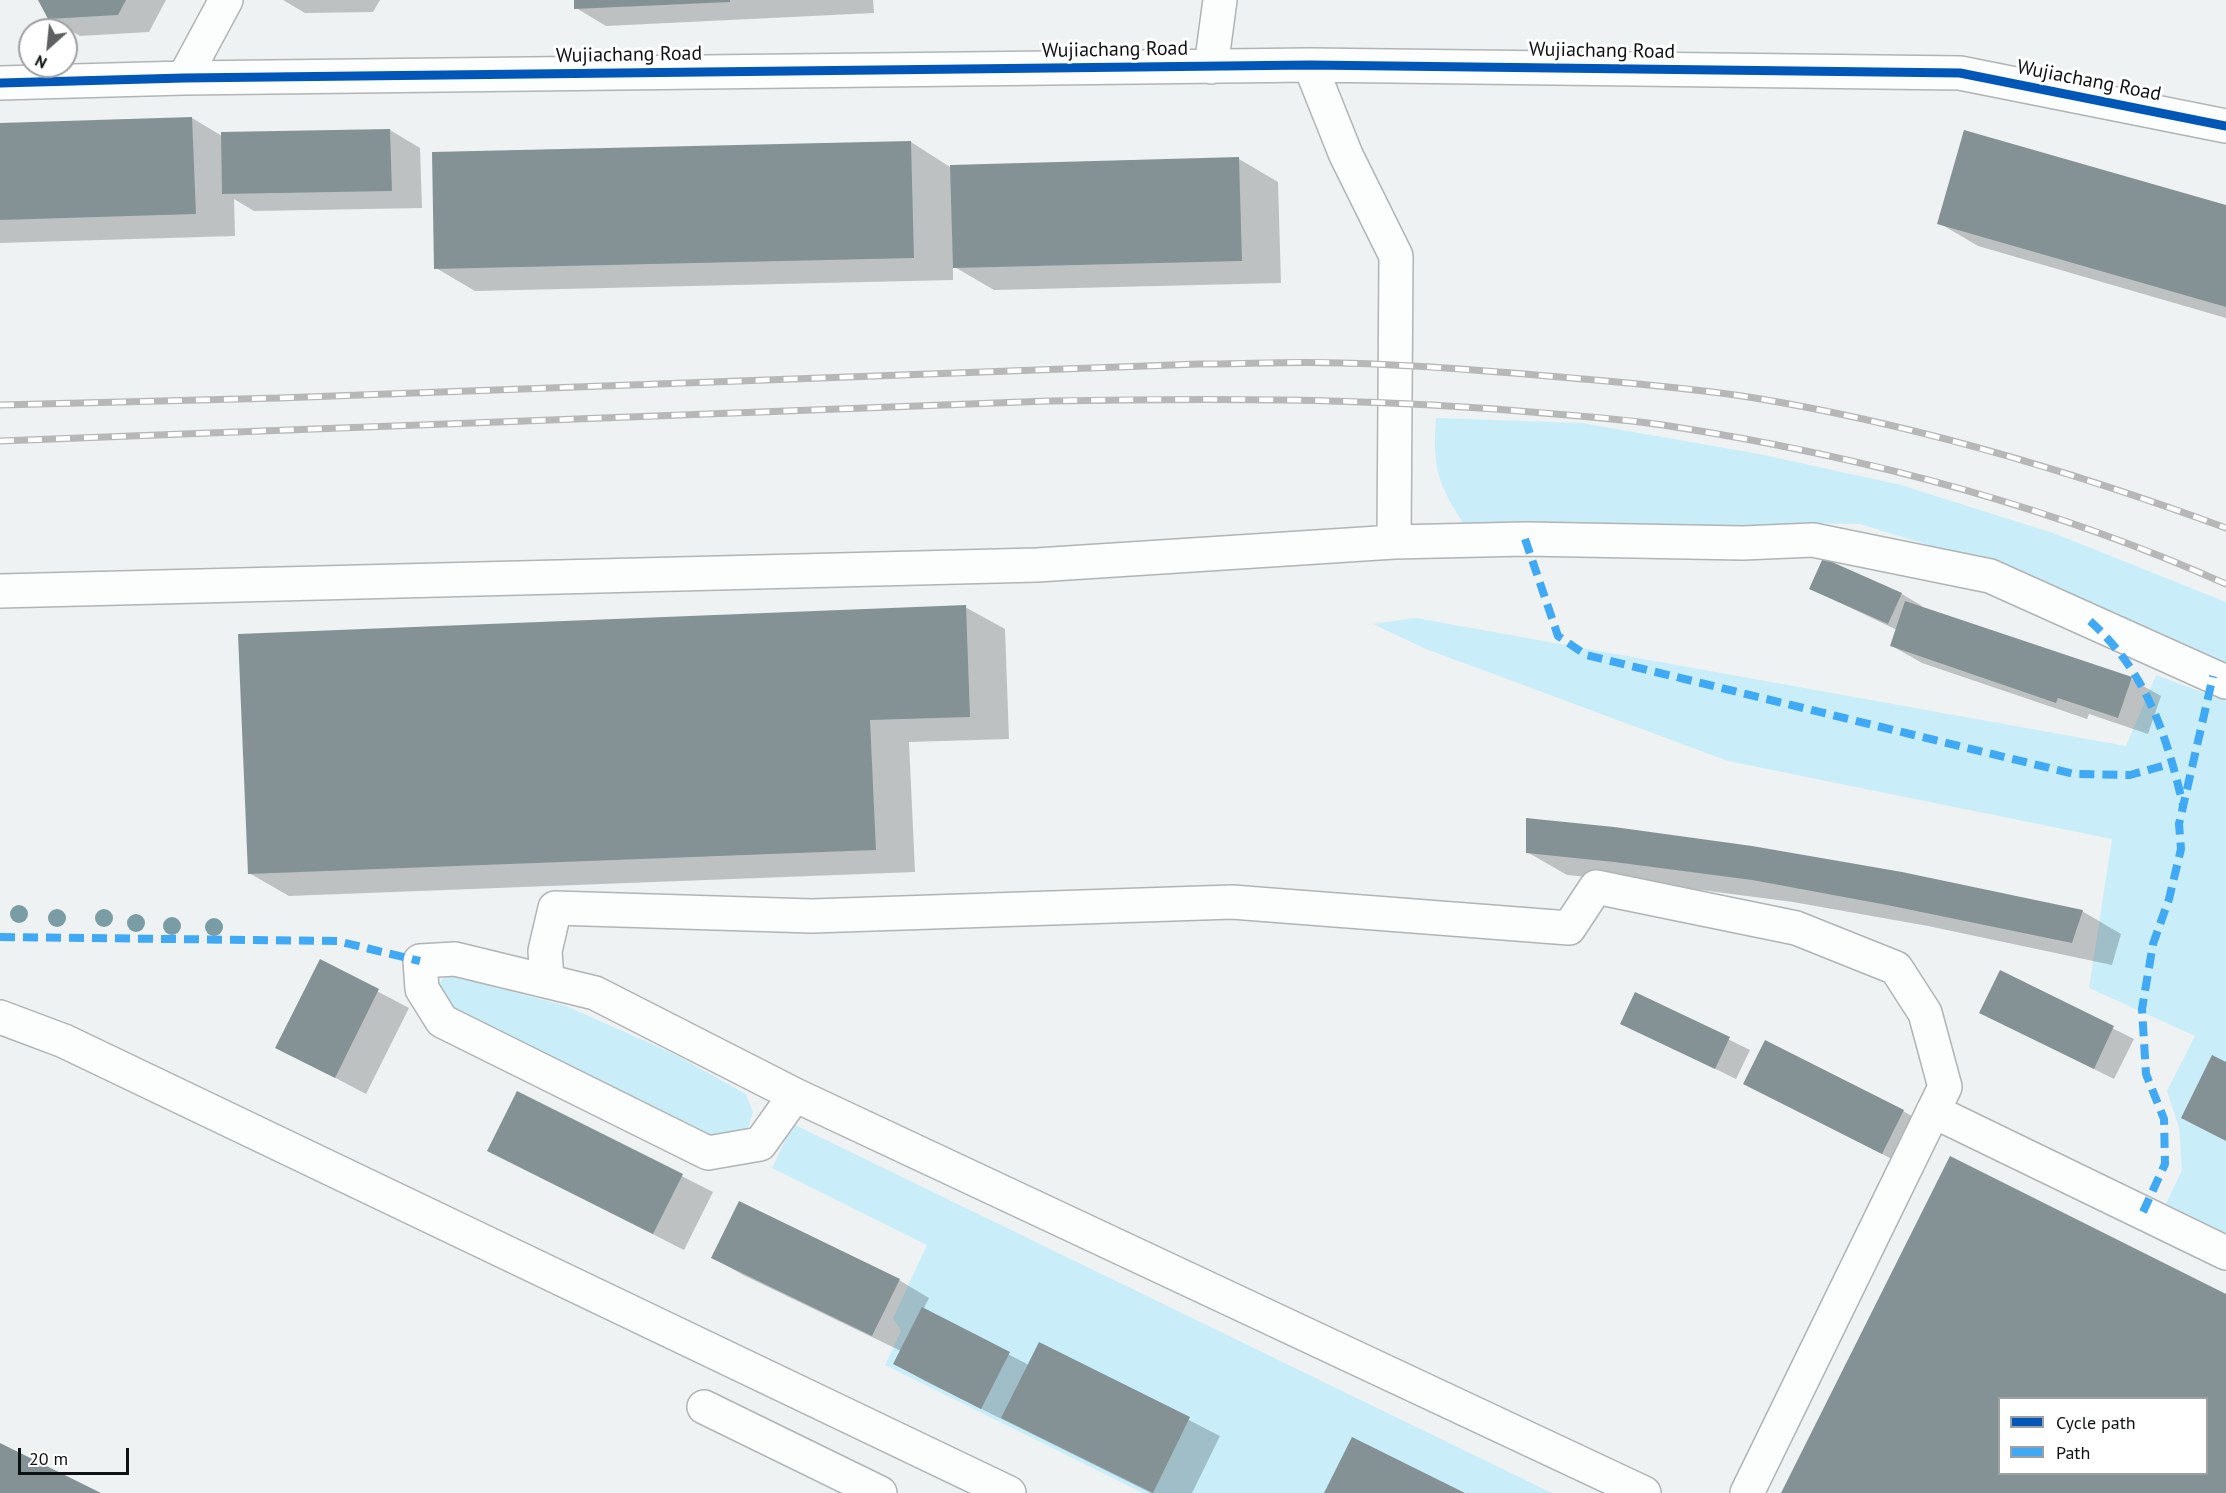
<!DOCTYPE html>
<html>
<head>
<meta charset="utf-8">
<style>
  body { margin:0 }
  #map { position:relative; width:2226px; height:1493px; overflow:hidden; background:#eef2f3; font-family:"PT Sans",sans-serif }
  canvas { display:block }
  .legend { position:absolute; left:1998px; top:1397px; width:210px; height:78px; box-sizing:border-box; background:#fff; border:2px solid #9fa0a1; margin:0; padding:8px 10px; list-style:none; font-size:18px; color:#0f1213 }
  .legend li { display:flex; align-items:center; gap:12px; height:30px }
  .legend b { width:30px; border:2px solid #9fa0a1 }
  .north { position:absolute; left:18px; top:18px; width:60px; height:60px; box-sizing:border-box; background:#fff; border:2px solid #9fa0a1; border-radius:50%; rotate:207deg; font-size:16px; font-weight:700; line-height:24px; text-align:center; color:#0f1213 }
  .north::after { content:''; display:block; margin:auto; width:21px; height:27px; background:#5d6061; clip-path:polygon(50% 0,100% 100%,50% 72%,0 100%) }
  .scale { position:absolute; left:18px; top:1448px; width:111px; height:27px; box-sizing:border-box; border:3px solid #0f1213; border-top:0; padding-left:8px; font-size:18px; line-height:21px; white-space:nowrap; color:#0f1213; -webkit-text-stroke:4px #fff; paint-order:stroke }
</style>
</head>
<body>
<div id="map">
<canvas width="2226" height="1493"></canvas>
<ul class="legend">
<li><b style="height:8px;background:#0057b8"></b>Cycle path</li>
<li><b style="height:8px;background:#3fa9f5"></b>Path</li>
</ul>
<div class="north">N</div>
<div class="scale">20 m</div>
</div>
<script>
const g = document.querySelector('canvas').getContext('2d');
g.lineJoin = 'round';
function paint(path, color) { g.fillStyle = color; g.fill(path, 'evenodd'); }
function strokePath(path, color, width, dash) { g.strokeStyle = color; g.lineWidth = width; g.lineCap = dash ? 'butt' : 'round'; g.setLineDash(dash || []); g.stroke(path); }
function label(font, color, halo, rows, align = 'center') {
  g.font = font + ' "PT Sans",sans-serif'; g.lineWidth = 6; g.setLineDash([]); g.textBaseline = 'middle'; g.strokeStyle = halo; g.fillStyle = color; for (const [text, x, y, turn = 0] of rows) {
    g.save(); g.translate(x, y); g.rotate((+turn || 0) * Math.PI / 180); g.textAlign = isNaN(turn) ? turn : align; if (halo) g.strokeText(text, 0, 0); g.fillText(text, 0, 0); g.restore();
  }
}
paint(new Path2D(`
  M 1436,418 L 1582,423 L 1759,454 L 1901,485 L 2056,534 L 2226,602 L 2226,668 L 1954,553 L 1860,524 L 1795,523 L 1744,530 L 1465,526 C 1438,484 1432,468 1436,418 Z
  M 1416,618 L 2126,746 L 2156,675 L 2226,701 L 2226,1233 L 2166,1204 L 2182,1170 L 2179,1127 L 2167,1091 L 2195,1036 L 2089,988 L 2112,839 L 1728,761 L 1426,649 L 1373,624 Z
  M 447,974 L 566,1006 L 672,1053 L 746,1094 L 753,1112 L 746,1135 L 716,1143 L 441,1003 L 440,982 Z
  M 793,1124 L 1552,1493 L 1143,1493 L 885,1365 L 901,1331 L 893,1318 L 927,1245 L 772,1168 Z`), '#c9eef9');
paint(new Path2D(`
  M 39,0 L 166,0 L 149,32 L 80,36 L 49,18 Z
  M 283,0 L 380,0 L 373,12 L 305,13 Z
  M 575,0 L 873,0 L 874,13 L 606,26 L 576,8 Z
  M 192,118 L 222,136 L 222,134 L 390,130 L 420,148 L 422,208 L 254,211 L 234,199 L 235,236 L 0,243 L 0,124 Z
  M 911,142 L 950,167 L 1239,159 L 1278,182 L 1281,283 L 994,290 L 953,266 L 953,280 L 475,291 L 436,268 Z
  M 2226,206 L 2226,318 L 1978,246 L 1939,223 Z
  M 1824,560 L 1902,594 L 1922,606 L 1921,608 L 2131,679 L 2161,696 L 2148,734 L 2089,714 L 2087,719 L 1922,663 L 1892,646 L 1897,630 L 1811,589 Z
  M 965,607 L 1005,629 L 1009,739 L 909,742 L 915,872 L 289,896 L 249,873 Z
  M 1527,852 L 2082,911 L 2121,934 L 2112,965 L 1928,926 L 1793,902 L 1655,884 L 1567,875 Z
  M 320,961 L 409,1008 L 366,1094 L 277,1047 Z
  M 2000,972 L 2134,1039 L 2114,1079 L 1981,1013 Z
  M 1636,994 L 1750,1050 L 1736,1079 L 1622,1023 Z
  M 1745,1083 L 1903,1111 L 1933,1128 L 1913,1170 Z
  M 518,1093 L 713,1192 L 684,1250 L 489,1151 Z
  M 713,1258 L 899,1280 L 929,1298 L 923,1310 L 1029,1365 L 1040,1344 L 1220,1436 L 1192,1493 L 1151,1493 L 925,1381 L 895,1364 L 901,1351 L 743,1275 Z
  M 2226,1296 L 2226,1493 L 1783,1493 ZM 2000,1398 L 2206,1398 L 2206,1474 L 2000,1474 Z`), '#0003');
paint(new Path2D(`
  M 38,0 L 126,0 L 118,15 L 48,19 Z
  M 574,0 L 730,0 L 730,2 L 574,9 Z
  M 192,117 L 196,214 L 0,220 L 0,123 Z
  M 390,129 L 392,191 L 222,194 L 221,132 Z
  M 1964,130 L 2226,205 L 2226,307 L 1937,224 Z
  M 911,141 L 914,258 L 434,269 L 432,152 Z
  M 1239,157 L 1242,261 L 953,268 L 950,165 Z
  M 1823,558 L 1902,593 L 1888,624 L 1809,589 Z
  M 1905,601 L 2132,677 L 2118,718 L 2058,698 L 2056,703 L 1890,646 Z
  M 966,605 L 970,717 L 870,720 L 876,850 L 248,874 L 238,634 Z
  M 1526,818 L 1614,827 L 1752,846 L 1902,872 L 2083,910 L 2072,943 L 1887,905 L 1752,880 L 1614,862 L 1526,853 Z
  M 320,959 L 379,989 L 335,1078 L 275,1048 Z
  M 2000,970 L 2114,1026 L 2094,1069 L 1979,1013 Z
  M 1635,992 L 1730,1037 L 1715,1069 L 1620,1024 Z
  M 1765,1040 L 1904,1110 L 1882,1154 L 1743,1084 Z
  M 2212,1055 L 2226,1062 L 2226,1141 L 2181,1118 Z
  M 517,1091 L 683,1174 L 653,1234 L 487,1151 Z
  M 1950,1156 L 2226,1294 L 2226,1493 L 1781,1493 ZM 2000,1398 L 2206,1398 L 2206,1474 L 2000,1474 Z
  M 739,1201 L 900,1279 L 872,1336 L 711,1258 Z
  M 922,1307 L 1010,1352 L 981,1409 L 893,1364 Z
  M 1039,1342 L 1190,1417 L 1153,1493 L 1001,1418 Z
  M 1352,1437 L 1465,1493 L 1324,1493 Z
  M 0,1443 L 101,1493 L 0,1493 Z`), '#859295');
const minor = new Path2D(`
  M 1310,65 L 1346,155 L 1396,256 L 1394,542
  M 1211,67 L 1220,0
  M 184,78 L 226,0
  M 0,83 L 184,78 L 1310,65 L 1960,73 L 2226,126
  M 0,591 L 1037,565 L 1394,542 L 1525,539 L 1743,543 L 1813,540 L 1990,576 L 2226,682
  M 547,979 L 545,951 L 555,908 L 812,916 L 1232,902 L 1569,928 L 1596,887 L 1796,928 L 1896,968 L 1925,1013 L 1945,1087 L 1747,1493
  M 0,1017 L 64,1041 L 1009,1493
  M 795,1095 L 760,1144 L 708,1153 L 442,1021 L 422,989 L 420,961 L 455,959 L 595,993 L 795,1095 L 1644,1493
  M 1933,1111 L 2226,1253
  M 704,1407 L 880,1493`);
strokePath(minor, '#b0b4b5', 36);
strokePath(minor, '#fcfdfd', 33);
const rail = new Path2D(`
  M 0,405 L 279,398 L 1199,364 C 1246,364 1294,361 1341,363 C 1422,365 1502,372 1583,379 C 1640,384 1698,389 1755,398 C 1912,424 2077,473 2226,528
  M 0,441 L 1048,401 C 1205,398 1362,398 1519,411 C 1567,415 1616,418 1663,425 C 1857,455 2047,504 2226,584`);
strokePath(rail, '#b7b7b8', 7);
strokePath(rail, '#fff', 4.5, [14]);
strokePath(new Path2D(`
  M 1525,539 L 1558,636 L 1586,655 L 2074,774 L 2130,775 L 2173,763
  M 2090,621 C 2146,672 2166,733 2183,805
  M 0,937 L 337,941 L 420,961
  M 2143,1212 L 2165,1164 L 2164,1119 L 2146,1074 L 2142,1009 L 2153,944 L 2169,899 L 2181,849 L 2179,824 L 2213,676`), '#3fa9f5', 8, [15, 8]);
strokePath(new Path2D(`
  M 0,83 L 184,78 L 1310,65 L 1960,73 L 2226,126`), '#0057b8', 9);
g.fillStyle = '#7a9ca4';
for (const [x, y] of [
  [19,914],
  [57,918],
  [104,918],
  [136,923],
  [172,926],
  [214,927]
]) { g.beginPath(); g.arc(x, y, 9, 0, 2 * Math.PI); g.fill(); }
label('20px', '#0f1213', '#fff', [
  ["Wujiachang Road",1115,50,-1],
  ["Wujiachang Road",1602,51,1],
  ["Wujiachang Road",629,55,-1],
  ["Wujiachang Road",2089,81,11]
]);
</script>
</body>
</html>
